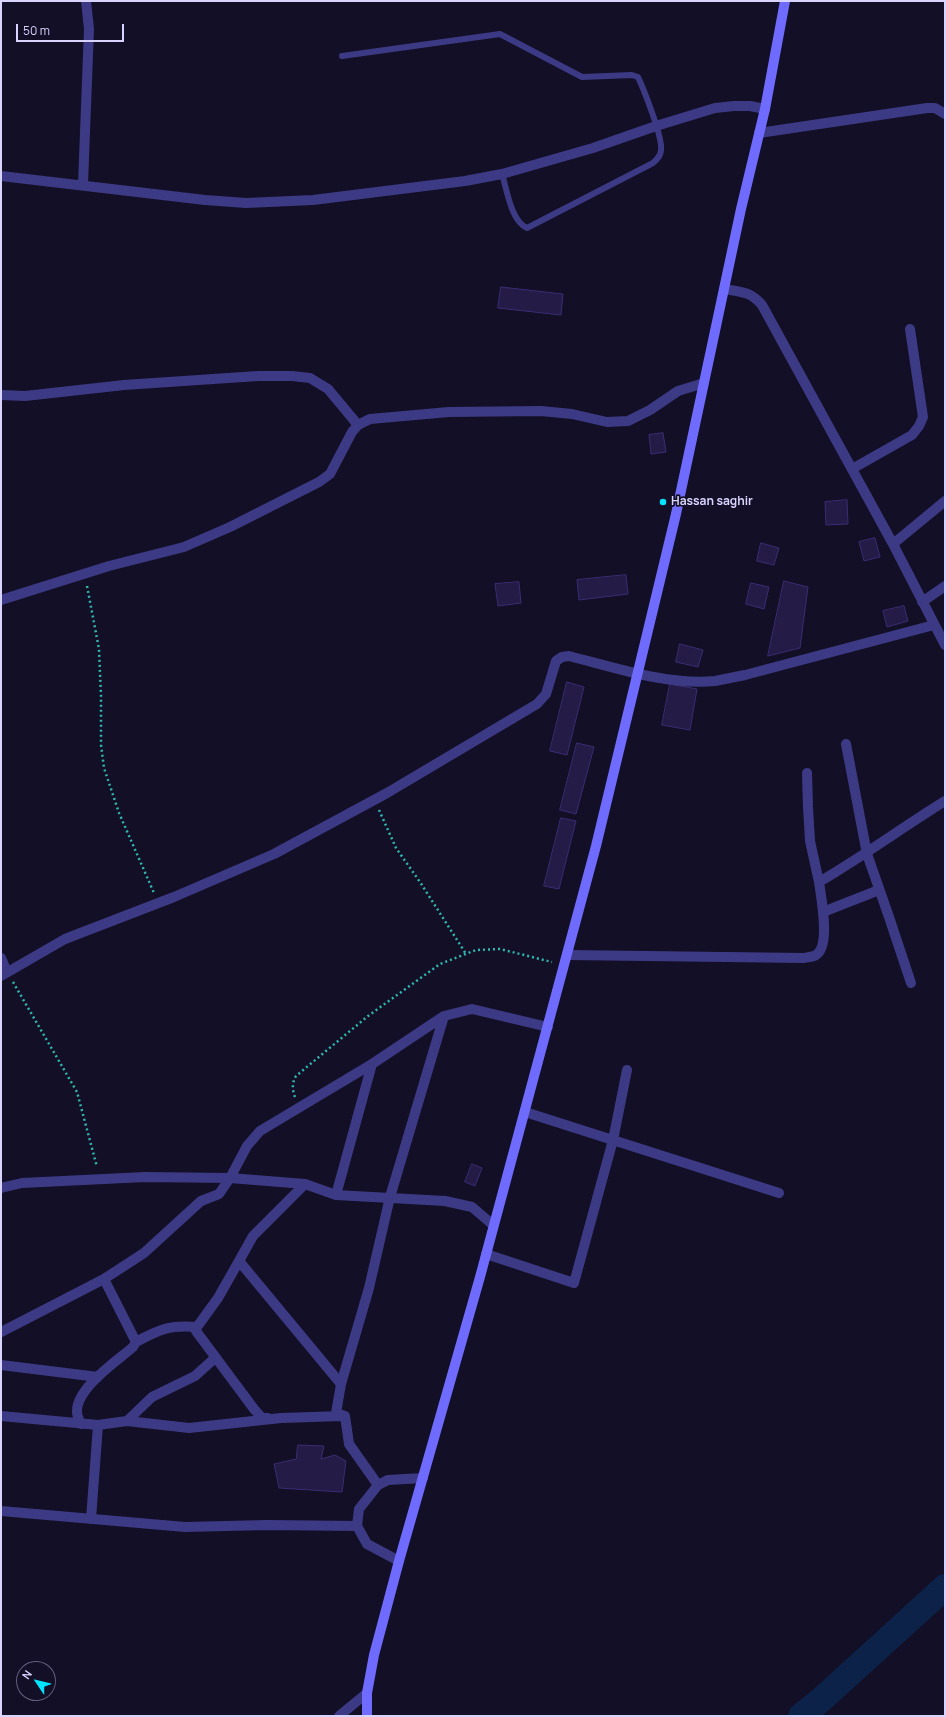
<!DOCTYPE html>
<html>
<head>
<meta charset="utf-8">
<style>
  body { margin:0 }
  #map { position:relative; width:946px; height:1717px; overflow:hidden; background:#130f26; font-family:Manrope,sans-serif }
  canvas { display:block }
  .frame { position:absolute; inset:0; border:2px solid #d9d4ff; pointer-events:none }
  .north { position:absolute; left:16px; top:1661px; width:40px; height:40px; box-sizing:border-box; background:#130f26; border:1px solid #625e7d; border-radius:50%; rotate:305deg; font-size:11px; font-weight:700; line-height:16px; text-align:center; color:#d9d4ff }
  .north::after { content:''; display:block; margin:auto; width:14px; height:18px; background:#00e5ff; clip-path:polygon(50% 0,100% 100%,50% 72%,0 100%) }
  .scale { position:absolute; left:16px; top:24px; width:108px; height:18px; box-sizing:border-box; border:2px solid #d9d4ff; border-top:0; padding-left:5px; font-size:12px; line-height:14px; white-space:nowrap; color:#d9d4ff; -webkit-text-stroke:3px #130f26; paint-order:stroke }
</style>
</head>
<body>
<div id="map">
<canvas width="946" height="1717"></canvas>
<div class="frame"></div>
<div class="north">N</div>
<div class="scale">50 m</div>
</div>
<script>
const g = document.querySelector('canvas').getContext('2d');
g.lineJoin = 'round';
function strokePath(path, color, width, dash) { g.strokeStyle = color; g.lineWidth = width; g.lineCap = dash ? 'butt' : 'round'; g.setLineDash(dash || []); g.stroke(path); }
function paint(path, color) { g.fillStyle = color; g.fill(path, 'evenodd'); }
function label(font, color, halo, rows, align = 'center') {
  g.font = font + ' Manrope,sans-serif'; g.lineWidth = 3.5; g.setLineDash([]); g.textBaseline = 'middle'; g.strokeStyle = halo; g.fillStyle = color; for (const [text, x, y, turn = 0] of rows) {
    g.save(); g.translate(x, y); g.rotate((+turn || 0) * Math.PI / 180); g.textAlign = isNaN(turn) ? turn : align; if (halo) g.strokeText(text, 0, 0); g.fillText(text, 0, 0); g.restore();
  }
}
strokePath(new Path2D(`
  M 801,1716 L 822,1699 L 945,1587`), '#0c2248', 26);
const building = new Path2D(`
  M 501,287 L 563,294 L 561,315 L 498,308 Z
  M 663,433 L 666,452 L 651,454 L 649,435 Z
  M 847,500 L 848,524 L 826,525 L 825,502 Z
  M 875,538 L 880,557 L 864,561 L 859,542 Z
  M 761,543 L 779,548 L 774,565 L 757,561 Z
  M 626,575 L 628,594 L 579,600 L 577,580 Z
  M 784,581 L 808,587 L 800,648 L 768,656 Z
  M 519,582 L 521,603 L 498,606 L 495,584 Z
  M 751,583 L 769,587 L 764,609 L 746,604 Z
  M 904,606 L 908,621 L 887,627 L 883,611 Z
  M 680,644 L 703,650 L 698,667 L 676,662 Z
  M 567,682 L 584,687 L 567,755 L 550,751 Z
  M 670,684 L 697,689 L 690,730 L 662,725 Z
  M 577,743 L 594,747 L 576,814 L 560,810 Z
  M 561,818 L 576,821 L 559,889 L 544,886 Z
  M 472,1164 L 482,1168 L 475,1186 L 465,1182 Z
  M 298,1445 L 324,1446 L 321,1459 L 335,1455 L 346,1461 L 342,1492 L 279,1488 L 274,1464 L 296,1459 Z`);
paint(building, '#241b47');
strokePath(building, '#3b2d73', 1);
strokePath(new Path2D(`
  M 87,586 L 99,649 L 101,696 L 101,745 L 104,768 L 119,813 L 154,893
  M 379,810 L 396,848 L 420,882 L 466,954
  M 13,982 L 77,1092 L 97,1167
  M 295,1097 C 292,1089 292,1083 296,1076 L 368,1016 L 440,964 L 476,950 L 500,949 L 552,962`), '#2fb8b0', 2.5, [2, 3]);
strokePath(new Path2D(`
  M 342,56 L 500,34 L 582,77 L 632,75 L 638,77 C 644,90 663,138 661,150 C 661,156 657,159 653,163 L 527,228 C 511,221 507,190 502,174`), '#3d3a85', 6);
strokePath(new Path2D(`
  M 759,133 L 927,108 L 935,108 L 945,114
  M 1,176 L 205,200 L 246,203 L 313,200 L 465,181 L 502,174 L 593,148 L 656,126 L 715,108 L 734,106 L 750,106 L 765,109
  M 83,184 L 89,29 L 86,1
  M 724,289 C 741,292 750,291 762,305 L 893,544 L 945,645
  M 1,395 L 25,396 L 124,385 L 258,376 L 292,376 L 310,378 L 328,389 L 358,425
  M 852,469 L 912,435 L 919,426 L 923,417 L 910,329
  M 893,544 L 945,501
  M 1,600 L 109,566 L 184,547 L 230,527 L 319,482 L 330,474 L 352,432 L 358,425 L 370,419 L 449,412 L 541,411 L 572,414 L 607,422 L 628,421 L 650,410 L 678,391 L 704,383
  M 922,602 L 945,586
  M 846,744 L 867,854 L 889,917 L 911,983
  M 807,773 L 808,807 L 810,841 L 819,882
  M 823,912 L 879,890
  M 567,955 L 804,958 C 808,957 813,957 816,955 C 831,946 821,897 819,882 C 862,857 903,827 945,801
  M 1,958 L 7,972
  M 1,976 L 65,939 L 174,897 L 274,854 L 387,793 L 537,704 L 546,694 L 556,661 L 562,657 L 569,656 C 613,667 669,686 715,681 C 725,679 735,677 745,675 L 934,625
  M 525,1112 L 779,1193
  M 305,1184 L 253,1236 L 239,1261 L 341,1384
  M 1,1188 L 22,1183 L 145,1177 L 230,1178 L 247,1146 L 260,1131 L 372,1064 L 444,1016 L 472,1009 L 548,1027
  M 336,1195 L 372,1064
  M 486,1254 L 574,1283 L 613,1140 L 627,1070
  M 239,1261 L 218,1298 L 197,1327 L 196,1331 L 254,1409 L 262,1418 L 268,1418
  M 1,1332 L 104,1279 L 144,1253 L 201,1201 L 219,1194 L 230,1178 L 305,1184 L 336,1195 L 445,1201 L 472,1207 L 493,1225
  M 136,1342 C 160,1329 169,1325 197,1327
  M 1,1365 L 98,1377
  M 1,1416 L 98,1425 L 127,1421 L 189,1428 L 281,1418 L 343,1416
  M 127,1421 L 152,1397 L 195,1376 L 215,1358
  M 81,1424 C 79,1420 77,1415 77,1412 C 76,1388 117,1361 133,1347 L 136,1342 L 104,1279
  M 378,1485 L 349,1444 L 345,1416 L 336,1413 L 341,1384 L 369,1288 L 390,1197 L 444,1016
  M 1,1511 L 185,1527 L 267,1525 L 357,1526 L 367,1544 L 399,1561
  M 91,1519 L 98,1425
  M 357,1526 L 359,1509 L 378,1485 L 388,1480 L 423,1478
  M 339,1716 L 367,1693`), '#3d3a85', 10);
strokePath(new Path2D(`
  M 367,1716 L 367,1693 L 374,1655 L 399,1561 L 480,1277 L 596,846 L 676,514 L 741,209 L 765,109 L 785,1`), '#6f6bff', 10);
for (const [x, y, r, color] of [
  [663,502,4,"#00e5ff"]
]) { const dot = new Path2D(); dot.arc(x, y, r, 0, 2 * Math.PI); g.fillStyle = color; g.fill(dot); strokePath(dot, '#130f26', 1.5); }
label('bold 12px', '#d9d4ff', '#130f26', [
  ["Hassan saghir",671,502]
], 'left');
</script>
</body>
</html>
